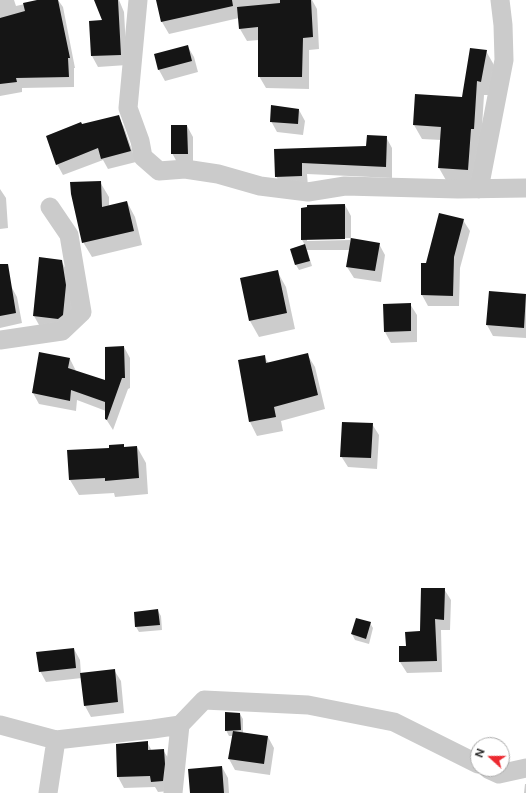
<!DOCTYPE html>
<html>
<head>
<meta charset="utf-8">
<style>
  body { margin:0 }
  #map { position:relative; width:526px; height:793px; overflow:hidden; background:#fff; font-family:"Public Sans",sans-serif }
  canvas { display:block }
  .north { position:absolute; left:470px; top:737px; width:40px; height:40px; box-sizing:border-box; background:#fff; border:1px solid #ababab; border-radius:50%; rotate:291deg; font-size:11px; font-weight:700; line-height:16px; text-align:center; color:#2e2e2e }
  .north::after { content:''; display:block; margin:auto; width:14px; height:18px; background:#ec2a31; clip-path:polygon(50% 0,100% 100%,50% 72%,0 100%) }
</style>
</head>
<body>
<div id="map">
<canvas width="526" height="793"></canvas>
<div class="north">N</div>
</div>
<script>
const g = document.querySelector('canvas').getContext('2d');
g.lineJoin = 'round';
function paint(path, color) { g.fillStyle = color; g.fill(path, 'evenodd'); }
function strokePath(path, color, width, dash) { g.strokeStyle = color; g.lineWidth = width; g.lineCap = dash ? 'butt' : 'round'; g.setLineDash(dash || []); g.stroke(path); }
paint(new Path2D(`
  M 0,0 L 14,0 L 16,6 L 42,0 L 58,0 L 63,7 L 75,68 L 74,68 L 74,87 L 22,88 L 22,92 L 0,96 Z
  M 95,0 L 119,0 L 124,12 L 127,65 L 98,67 L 92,56 L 90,22 L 103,21 Z
  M 158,0 L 312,0 L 317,9 L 319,49 L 309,50 L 309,89 L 266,88 L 259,76 L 259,40 L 247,41 L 240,29 L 239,18 L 169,34 L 162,22 Z
  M 188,47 L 194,57 L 198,72 L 165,81 L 159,70 L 155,55 Z
  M 486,51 L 494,65 L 489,95 L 484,95 L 481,143 L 475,184 L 447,182 L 439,168 L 441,140 L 422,139 L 414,125 L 416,95 L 462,98 Z
  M 299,110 L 305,121 L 303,135 L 277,132 L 271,121 Z
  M 118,116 L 124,127 L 136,162 L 108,169 L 103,160 L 63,175 L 57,164 L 82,125 Z
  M 187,126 L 193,137 L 193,164 L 178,164 L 172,153 Z
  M 386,137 L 392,148 L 392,178 L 307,174 L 308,187 L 282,187 L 276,176 L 275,150 L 367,147 Z
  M 100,182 L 109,197 L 109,206 L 127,202 L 135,217 L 142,245 L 92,257 L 83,242 Z
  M 0,189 L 6,198 L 8,228 L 0,229 Z
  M 345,205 L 351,216 L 351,239 L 379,244 L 385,255 L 381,282 L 354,278 L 347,267 L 350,250 L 307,250 L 312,266 L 299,270 L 296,265 L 291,250 L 305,245 L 302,240 ZM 350,238 L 350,240 L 307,241 L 307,239 Z
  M 463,220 L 470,231 L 460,268 L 459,306 L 428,306 L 422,295 L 427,264 Z
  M 40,259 L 61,261 L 71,277 L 75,302 L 72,331 L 43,332 L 34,316 Z
  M 277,271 L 286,287 L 295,329 L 259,337 L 250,321 L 241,279 Z
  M 11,286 L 17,297 L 22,323 L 0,328 L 0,288 Z
  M 490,292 L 526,295 L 526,338 L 493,336 L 487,325 Z
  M 410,304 L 417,315 L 417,342 L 391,343 L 385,332 L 384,305 Z
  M 124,347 L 130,358 L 130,388 L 128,389 L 113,430 L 106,419 L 106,411 L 77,400 L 76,411 L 39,404 L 33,393 L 70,359 L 76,371 L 106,382 Z
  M 307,354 L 315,367 L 325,409 L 281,421 L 283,431 L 257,436 L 250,422 L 239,360 L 264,356 L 269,364 Z
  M 372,424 L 379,435 L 377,469 L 348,467 L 341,456 Z
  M 123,445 L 125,448 L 137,447 L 146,463 L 148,494 L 115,497 L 114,493 L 79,495 L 70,480 L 110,449 Z
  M 444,589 L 451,600 L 450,630 L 441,630 L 442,672 L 407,673 L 400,662 L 400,647 L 407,646 L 421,632 Z
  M 158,611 L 161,616 L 162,630 L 139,632 L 136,627 L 135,612 Z
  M 357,619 L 370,623 L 373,628 L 369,644 L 355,640 L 352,634 Z
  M 74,649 L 80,660 L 81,674 L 114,670 L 121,681 L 124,713 L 91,717 L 85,706 L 82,678 L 46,682 L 40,671 Z
  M 240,714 L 243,719 L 243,733 L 268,737 L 274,748 L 270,775 L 235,770 L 229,759 L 233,736 L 229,736 L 226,730 Z
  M 147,742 L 152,751 L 163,750 L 170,761 L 169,791 L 158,792 L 155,787 L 124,788 L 118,777 Z
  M 222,767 L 228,778 L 229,793 L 191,793 Z
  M 525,784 L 526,784 L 526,793 L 524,793 Z`), '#0003');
paint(new Path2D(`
  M 37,0 L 58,0 L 70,58 L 68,58 L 69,77 L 16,78 L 17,82 L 0,84 L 0,18 L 25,11 L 23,3 Z
  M 94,0 L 118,0 L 121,55 L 91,56 L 89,21 L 102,20 Z
  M 156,0 L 232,0 L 233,6 L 161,22 Z
  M 280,0 L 311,0 L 313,37 L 303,38 L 302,77 L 258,77 L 258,27 L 239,29 L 237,7 L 280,3 Z
  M 188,45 L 192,61 L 158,70 L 154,54 Z
  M 470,48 L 487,50 L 481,82 L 477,81 L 474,129 L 471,129 L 468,170 L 438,168 L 441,127 L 413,125 L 415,94 L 462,97 Z
  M 271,105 L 299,109 L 298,124 L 270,122 Z
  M 119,115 L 131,151 L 101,159 L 98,148 L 56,165 L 46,136 L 81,122 L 82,124 Z
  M 171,125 L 187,125 L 188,154 L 171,154 Z
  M 367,135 L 387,136 L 386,167 L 302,163 L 302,176 L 275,177 L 274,149 L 366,146 Z
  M 101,181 L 102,207 L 127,201 L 134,231 L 82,243 L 71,194 L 70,182 Z
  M 345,204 L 345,239 L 301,240 L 301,208 L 307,207 L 307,205 Z
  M 439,213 L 464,219 L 454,257 L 453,296 L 421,295 L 421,263 L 426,263 Z
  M 351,238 L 380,243 L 375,271 L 346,267 Z
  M 305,244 L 310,261 L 295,265 L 290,249 Z
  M 39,257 L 62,260 L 66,285 L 63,315 L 58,319 L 33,316 Z
  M 0,264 L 8,264 L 16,313 L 0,316 Z
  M 278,270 L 287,313 L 249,321 L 240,278 Z
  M 489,291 L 526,294 L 524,328 L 486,325 Z
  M 411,303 L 411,331 L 384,332 L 383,304 Z
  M 124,346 L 125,378 L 122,378 L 107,420 L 105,419 L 105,402 L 71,390 L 70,401 L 32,393 L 39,352 L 70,358 L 68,368 L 105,380 L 105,347 Z
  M 308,353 L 318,395 L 274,407 L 276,417 L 249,422 L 238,360 L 265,355 L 266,363 Z
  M 342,422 L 373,423 L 371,458 L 340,457 Z
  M 124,444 L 124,447 L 137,446 L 139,478 L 105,481 L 105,478 L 69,480 L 67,450 L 109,448 L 109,445 Z
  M 421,588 L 445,588 L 444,620 L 435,619 L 437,661 L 399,662 L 399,646 L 406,646 L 405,632 L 420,631 Z
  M 158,609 L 160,625 L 135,627 L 134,612 Z
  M 356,618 L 371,622 L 366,639 L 351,634 Z
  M 74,648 L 76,668 L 39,672 L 36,652 Z
  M 115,669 L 118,702 L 84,706 L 80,673 Z
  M 225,712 L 240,713 L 241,730 L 225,731 Z
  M 233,731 L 268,736 L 264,764 L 228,759 Z
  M 148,741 L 148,750 L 164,749 L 165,764 L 163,781 L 151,782 L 150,776 L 117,777 L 116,744 Z
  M 222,766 L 224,793 L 190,793 L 188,769 Z`), '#151515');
strokePath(new Path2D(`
  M 138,0 L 128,108 L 140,141 L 143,157 L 159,171 L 185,169 L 218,174 L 260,186 L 308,192 L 345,186 L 458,189 L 526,188
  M 479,189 L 504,60 L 503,25 L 500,0
  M 0,340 L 62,331 L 82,312 L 69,235 L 50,207
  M 0,725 L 56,740 L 153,729 L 180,725 L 204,700 L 308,705 L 394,722 L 478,764
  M 488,769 L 499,774 L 526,768
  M 48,793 L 56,740
  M 173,793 L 180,725`), '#cbcbcb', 19);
</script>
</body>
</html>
